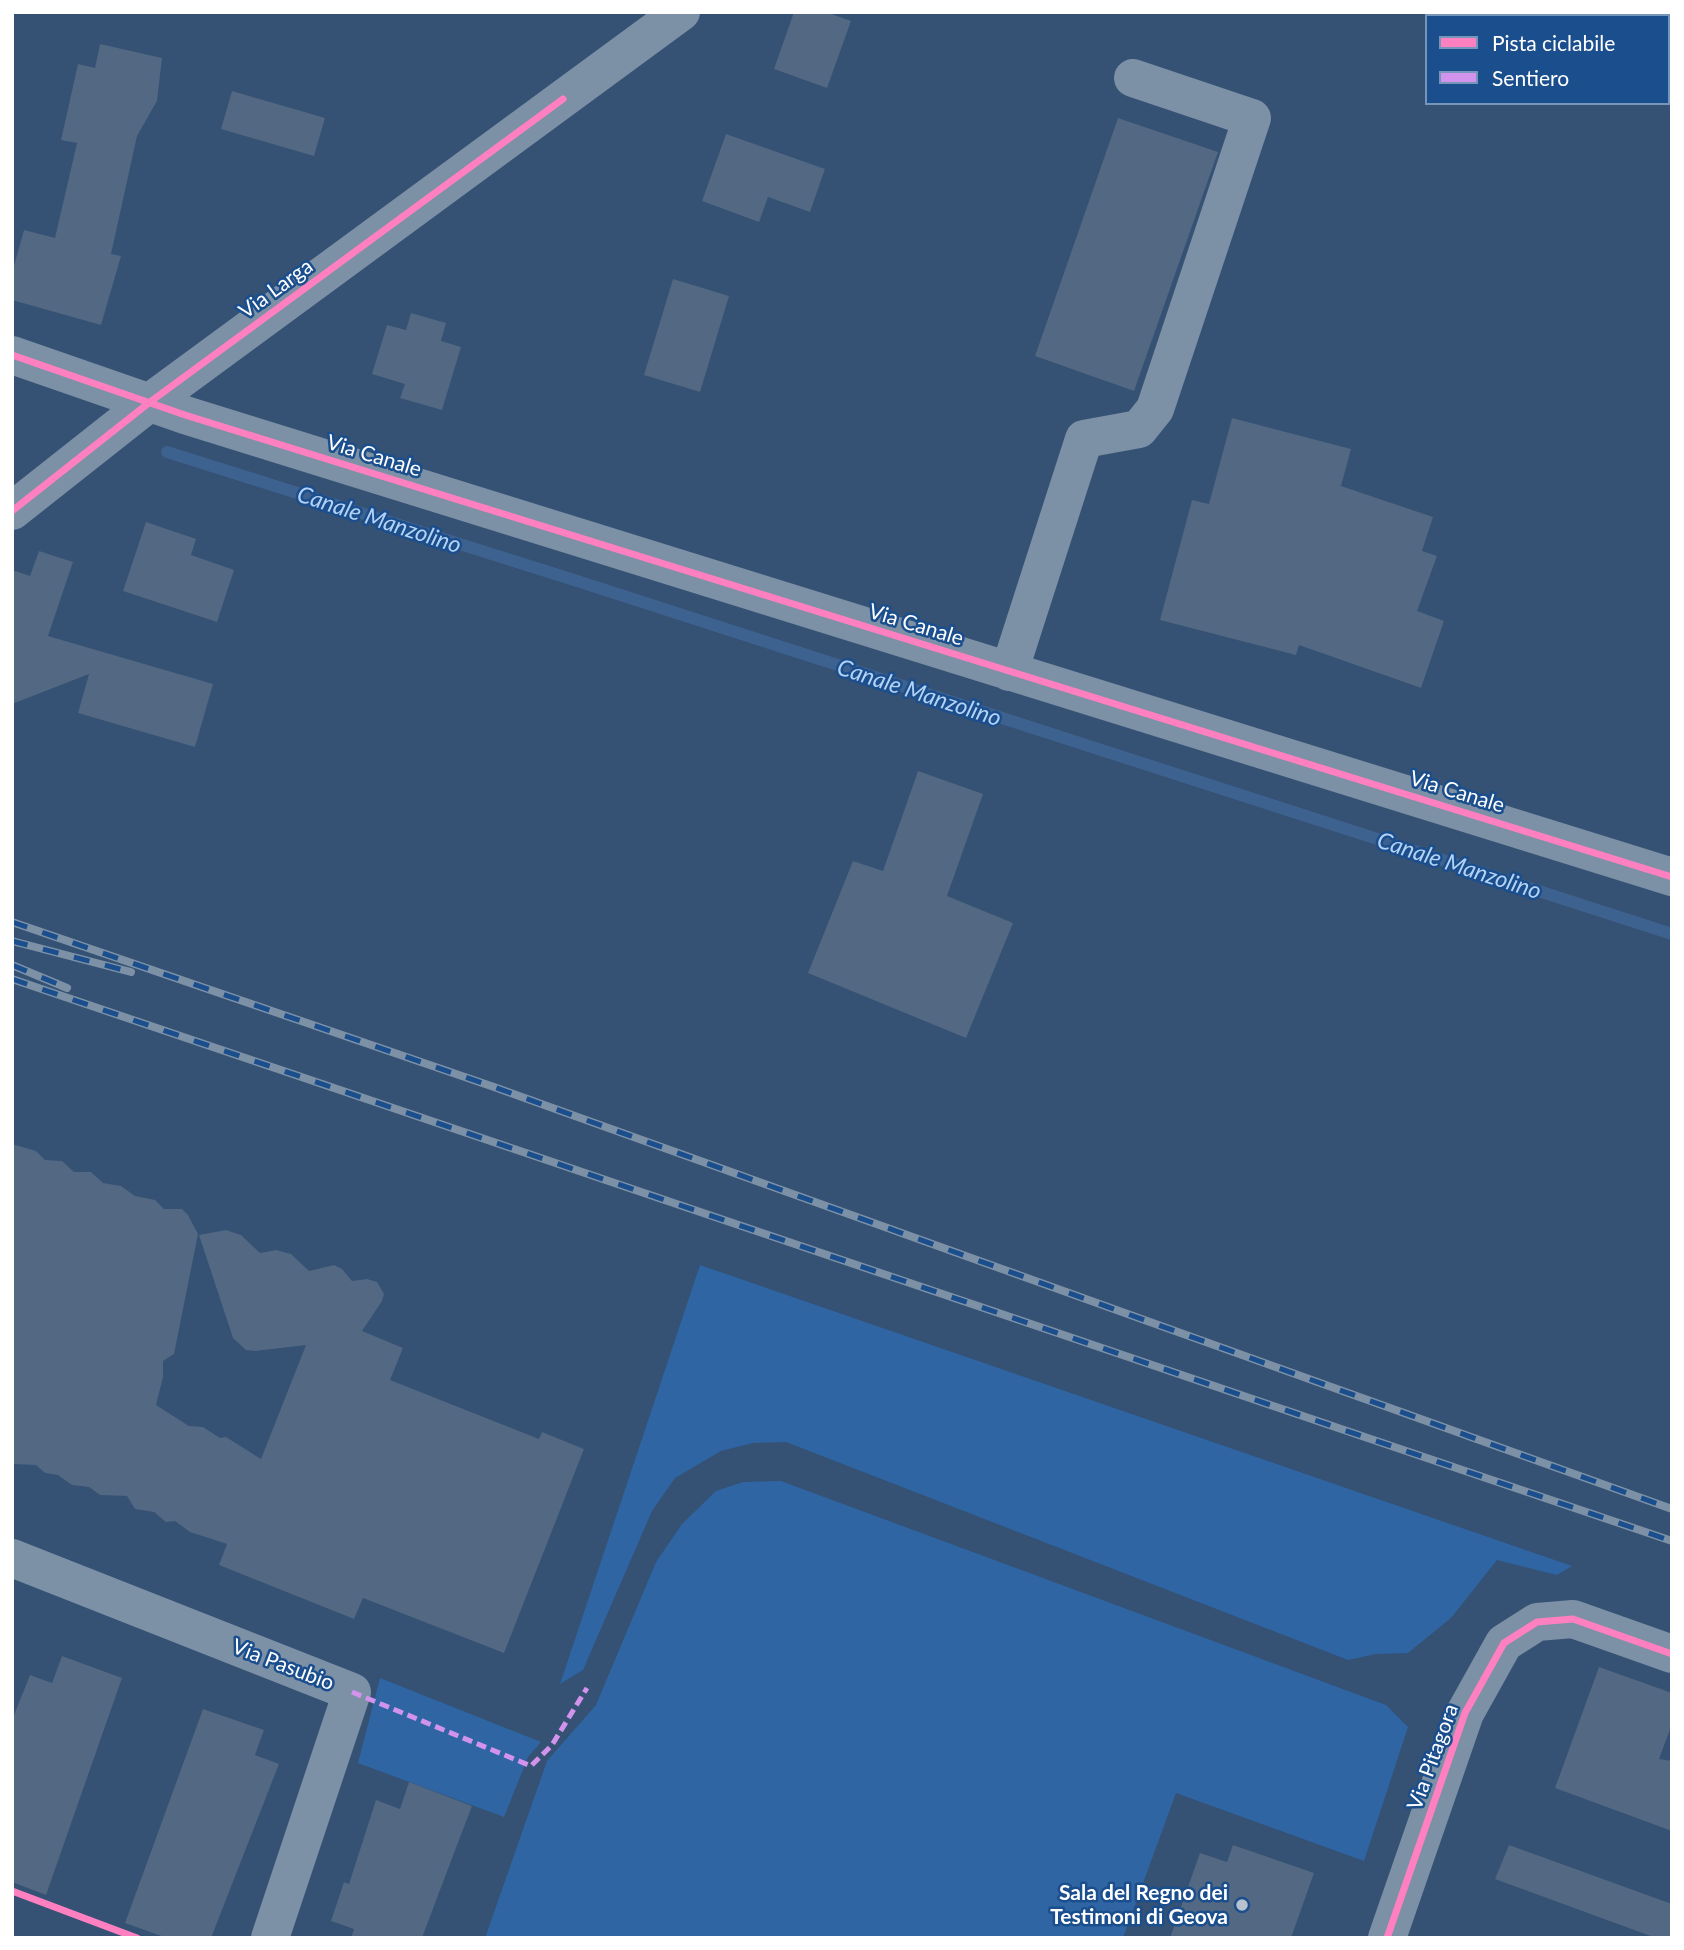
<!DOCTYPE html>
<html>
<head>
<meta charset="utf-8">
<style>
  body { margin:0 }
  #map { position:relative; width:1684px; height:1950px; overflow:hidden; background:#355173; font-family:Lato,sans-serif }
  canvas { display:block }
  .frame { position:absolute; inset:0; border:14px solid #fff; pointer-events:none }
  .legend { position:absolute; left:1425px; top:14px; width:245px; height:91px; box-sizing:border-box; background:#1b4e8d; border:2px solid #7695bb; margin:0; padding:9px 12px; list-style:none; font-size:21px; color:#fff }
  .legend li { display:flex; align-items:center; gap:14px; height:35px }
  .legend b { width:35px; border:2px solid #7695bb }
</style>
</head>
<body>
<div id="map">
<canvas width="1684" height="1950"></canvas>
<div class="frame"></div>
<ul class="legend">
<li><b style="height:9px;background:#ff80c0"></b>Pista ciclabile</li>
<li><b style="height:9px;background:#d193ec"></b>Sentiero</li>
</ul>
</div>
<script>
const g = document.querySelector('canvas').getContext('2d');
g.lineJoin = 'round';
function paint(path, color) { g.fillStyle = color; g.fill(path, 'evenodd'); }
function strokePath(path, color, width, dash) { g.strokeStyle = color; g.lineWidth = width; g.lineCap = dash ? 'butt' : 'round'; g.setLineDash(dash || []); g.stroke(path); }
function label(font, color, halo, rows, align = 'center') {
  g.font = font + ' Lato,sans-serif'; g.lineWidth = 5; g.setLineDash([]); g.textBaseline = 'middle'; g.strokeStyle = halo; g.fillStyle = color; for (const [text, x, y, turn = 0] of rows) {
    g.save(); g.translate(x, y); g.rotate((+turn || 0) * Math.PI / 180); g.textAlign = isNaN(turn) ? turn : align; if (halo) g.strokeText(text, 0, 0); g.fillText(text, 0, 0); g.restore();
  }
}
paint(new Path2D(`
  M 700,1265 L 1572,1566 L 1557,1575 L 1497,1560 L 1451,1618 L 1408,1653 L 1376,1654 L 1348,1660 L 786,1442 L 753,1443 L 721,1451 L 675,1478 L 652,1511 L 583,1670 L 560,1684 Z
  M 781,1481 L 1386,1705 L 1408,1727 L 1364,1861 L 1176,1793 L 1123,1938 L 485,1938 L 547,1761 L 596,1705 L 656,1562 L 682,1524 L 716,1491 L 743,1482 Z
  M 380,1678 L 541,1742 L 528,1757 L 504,1817 L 358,1763 Z`), '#2f65a3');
strokePath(new Path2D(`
  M 167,452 L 571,579 L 1672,934`), '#3e628f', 12);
paint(new Path2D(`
  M 794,12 L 826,12 L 851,21 L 827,88 L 774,69 Z
  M 100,44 L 162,58 L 157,101 L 137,136 L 111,254 L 121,256 L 101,325 L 12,300 L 12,273 L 24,230 L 55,238 L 77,143 L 61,140 L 78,64 L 95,68 Z
  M 232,91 L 325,118 L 314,156 L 221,129 Z
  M 1118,118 L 1218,152 L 1134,391 L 1035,356 Z
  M 726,134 L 825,169 L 810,212 L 768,197 L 759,222 L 702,201 Z
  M 673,279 L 729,296 L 700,392 L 644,375 Z
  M 411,313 L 446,323 L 441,341 L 461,347 L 442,410 L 400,398 L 405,384 L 372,374 L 387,325 L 406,330 Z
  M 1232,418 L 1351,449 L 1341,486 L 1433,517 L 1422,551 L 1437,556 L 1417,611 L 1444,621 L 1421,688 L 1299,645 L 1296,655 L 1160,620 L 1192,500 L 1209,504 Z
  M 146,522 L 196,539 L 191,555 L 234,570 L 217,622 L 123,591 Z
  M 39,551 L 73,562 L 48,636 L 213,684 L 195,747 L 78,713 L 89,674 L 12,704 L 12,570 L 30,576 Z
  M 918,771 L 983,794 L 947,896 L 1013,923 L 966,1038 L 808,973 L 853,861 L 883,871 Z
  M 12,1144 L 36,1151 L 45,1160 L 62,1161 L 74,1172 L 91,1172 L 103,1183 L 121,1186 L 135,1196 L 155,1200 L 164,1209 L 182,1209 L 188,1215 L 198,1234 L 174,1354 L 163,1361 L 163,1377 L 156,1405 L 189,1426 L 203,1427 L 220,1438 L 226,1437 L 261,1459 L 306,1345 L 255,1351 L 246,1350 L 233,1338 L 199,1235 L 226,1230 L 241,1235 L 260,1253 L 276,1250 L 291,1254 L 309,1271 L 334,1265 L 342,1269 L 352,1281 L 367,1279 L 377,1282 L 384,1294 L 382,1301 L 362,1331 L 403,1348 L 390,1380 L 539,1439 L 542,1432 L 584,1449 L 504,1653 L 363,1598 L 354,1619 L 219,1565 L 227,1544 L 190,1532 L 175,1521 L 166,1522 L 154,1512 L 135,1509 L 127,1496 L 100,1495 L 89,1487 L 72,1485 L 58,1475 L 45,1473 L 36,1465 L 12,1464 Z
  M 62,1656 L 122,1678 L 46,1895 L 12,1882 L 12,1720 L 30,1675 L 52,1683 Z
  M 1599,1667 L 1672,1693 L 1672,1724 L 1659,1759 L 1672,1761 L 1672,1831 L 1555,1788 Z
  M 203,1709 L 264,1730 L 255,1755 L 279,1764 L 211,1938 L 167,1938 L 125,1923 Z
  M 409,1782 L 472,1806 L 440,1890 L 422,1938 L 351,1938 L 354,1929 L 331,1921 L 344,1882 L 349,1884 L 376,1800 L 400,1809 Z
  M 1233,1845 L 1314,1873 L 1291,1938 L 1170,1938 L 1200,1853 L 1227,1862 Z
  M 1509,1845 L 1672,1904 L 1672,1938 L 1656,1938 L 1495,1879 Z`), '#526883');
strokePath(new Path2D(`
  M 12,355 L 185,415 L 1672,877
  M 12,511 L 150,402 L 681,12
  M 1009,672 L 1084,439 L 1139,429 L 1155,409 L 1252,118 L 1133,78
  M 12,1558 L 352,1692 L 270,1938
  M 1387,1938 L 1465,1713 L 1504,1643 L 1537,1622 L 1573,1619 L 1672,1654`), '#7c90a6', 38);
const rail = new Path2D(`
  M 12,922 L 494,1087 L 1672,1509
  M 12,941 L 131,972
  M 12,965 L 67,988
  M 12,979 L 1672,1541`);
strokePath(rail, '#7d91a6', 8);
strokePath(rail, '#1b4e8d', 5, [16]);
strokePath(new Path2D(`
  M 352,1692 L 531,1766 L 552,1745 L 587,1688`), '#d193ec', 5, [10, 5]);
strokePath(new Path2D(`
  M 12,355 L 185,415 L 1672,877
  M 12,511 L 150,402 L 563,99
  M 12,1891 L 137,1938
  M 1387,1938 L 1465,1713 L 1504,1643 L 1537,1622 L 1573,1619 L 1672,1654`), '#ff80c0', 7);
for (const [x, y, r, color] of [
  [1242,1905,7,"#b8c2ce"]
]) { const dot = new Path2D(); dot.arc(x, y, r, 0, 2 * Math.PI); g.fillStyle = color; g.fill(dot); strokePath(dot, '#1b4e8d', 2.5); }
label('21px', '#fff', '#1b4e8d', [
  ["Via Larga",276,289,-36],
  ["Via Canale",374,456,17],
  ["Via Canale",916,625,17],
  ["Via Canale",1457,792,17],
  ["Via Pasubio",283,1665,21],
  ["Via Pitagora",1433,1757,-70]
]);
label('bold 21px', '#fff', '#1b4e8d', [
  ["Sala del Regno dei",1228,1893],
  ["Testimoni di Geova",1228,1917]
], 'right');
label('italic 23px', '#b3d2f5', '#1b4e8d', [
  ["Canale Manzolino",379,520,18],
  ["Canale Manzolino",919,693,18],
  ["Canale Manzolino",1459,866,18]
]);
</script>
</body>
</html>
